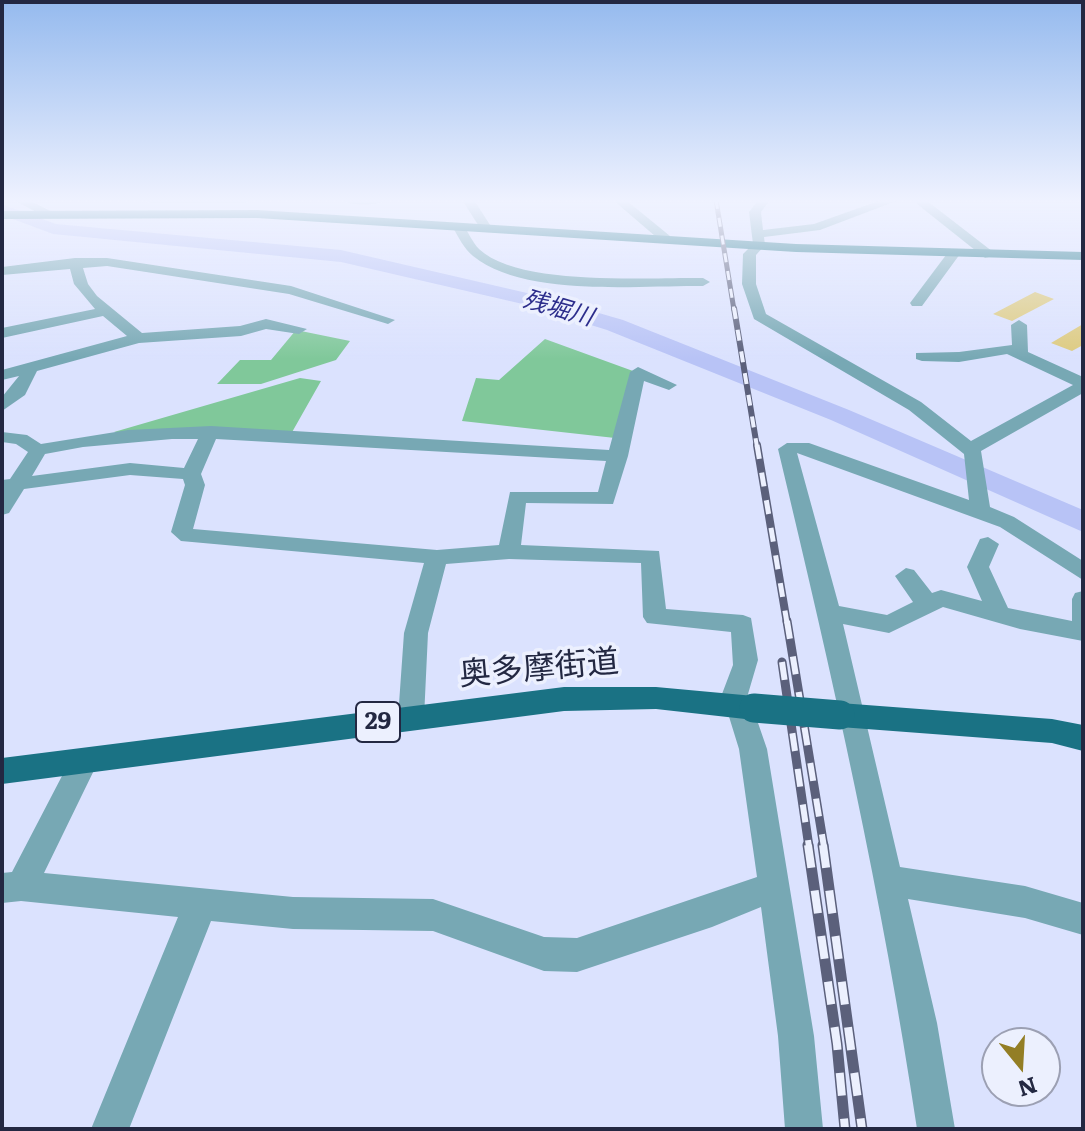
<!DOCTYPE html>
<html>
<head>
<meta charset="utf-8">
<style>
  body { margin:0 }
  #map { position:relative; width:1085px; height:1131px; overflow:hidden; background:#dbe2fe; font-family:Literata,serif }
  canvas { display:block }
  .frame { position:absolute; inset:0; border:4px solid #232842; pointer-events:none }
  .north { position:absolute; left:981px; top:1027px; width:80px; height:80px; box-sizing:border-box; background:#ecf0fe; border:2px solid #9ca0b3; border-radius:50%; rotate:162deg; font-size:22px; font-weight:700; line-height:32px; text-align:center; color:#232842 }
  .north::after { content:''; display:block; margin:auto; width:28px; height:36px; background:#937e25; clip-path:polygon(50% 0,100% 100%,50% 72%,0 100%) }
</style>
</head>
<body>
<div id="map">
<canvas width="1085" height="1131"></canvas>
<div class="frame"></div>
<div class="north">N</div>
</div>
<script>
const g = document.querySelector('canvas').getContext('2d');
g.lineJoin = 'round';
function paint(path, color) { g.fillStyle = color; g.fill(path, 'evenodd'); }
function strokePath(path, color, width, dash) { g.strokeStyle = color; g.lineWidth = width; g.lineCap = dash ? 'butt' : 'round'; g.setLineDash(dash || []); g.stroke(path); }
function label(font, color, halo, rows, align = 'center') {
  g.font = font + ' Literata,"Noto Sans JP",serif'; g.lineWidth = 7; g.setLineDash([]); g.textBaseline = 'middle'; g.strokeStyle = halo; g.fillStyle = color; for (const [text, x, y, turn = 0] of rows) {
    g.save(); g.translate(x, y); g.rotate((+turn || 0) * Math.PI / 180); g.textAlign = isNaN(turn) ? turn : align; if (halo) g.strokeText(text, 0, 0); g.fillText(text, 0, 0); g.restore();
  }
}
paint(new Path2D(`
  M 296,330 L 350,341 L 336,360 L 261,384 L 217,384 L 240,360 L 271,360 Z
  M 545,339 L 633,371 L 615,438 L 462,421 L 476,378 L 499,380 Z
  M 300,378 L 321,381 L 291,434 L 114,432 Z`), '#80c89a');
paint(new Path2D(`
  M 2,204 L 56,224 L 341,250 L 540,296 L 623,320 L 849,410 L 1083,510 L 1083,532 L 831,420 L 607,330 L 527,305 L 341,262 L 53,234 L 2,215 Z`), '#b8c3f6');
paint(new Path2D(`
  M 1035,292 L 1054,299 L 1012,321 L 993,314 Z
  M 1083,324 L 1083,345 L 1072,351 L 1051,343 Z`), '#ddca7e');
paint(new Path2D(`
  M 13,200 L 29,200 L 56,214 L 46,217 Z
  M 144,200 L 252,200 L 246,203 L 150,203 Z
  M 341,200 L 387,200 C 377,206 351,206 341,200 Z
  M 462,200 L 474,200 L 492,228 L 490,231 L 482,231 Z
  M 613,200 L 626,200 L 670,236 L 670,242 L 662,242 Z
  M 758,200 L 770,200 L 761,212 L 763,230 L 814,224 L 881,200 L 899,200 L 820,230 L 764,237 L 765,245 L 756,255 L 756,284 L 766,314 L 921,402 L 971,441 L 1073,385 L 1007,354 L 959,362 L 922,361 L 916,359 L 916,353 L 959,352 L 1012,345 L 1011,325 L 1019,320 L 1027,325 L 1028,352 L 1083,377 L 1083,393 L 981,451 L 990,507 L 1014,517 L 1083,561 L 1083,580 L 1000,527 L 797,453 L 839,606 L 887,615 L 913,602 L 895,576 L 906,568 L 914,570 L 932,593 L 941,590 L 982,601 L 967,567 L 980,539 L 988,537 L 999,544 L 989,567 L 1008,608 L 1072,621 L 1072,599 L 1075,593 L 1083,591 L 1083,641 L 1020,629 L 943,607 L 889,633 L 843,624 L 900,867 L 1025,886 L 1083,903 L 1083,935 L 1025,918 L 908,899 L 937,1023 L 955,1129 L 917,1129 C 883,900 832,674 778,449 L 787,443 L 809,443 L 969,500 L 964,454 L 909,410 L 754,319 L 742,284 L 743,254 L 753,244 L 749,212 Z
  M 912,200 L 926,200 L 997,255 L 985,258 Z
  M 454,223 L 462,223 C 468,231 472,242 479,249 C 519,287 649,277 703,278 L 710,282 L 703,286 C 639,285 525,298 473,256 C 464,249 458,236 452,226 Z
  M 949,251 L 960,254 L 922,306 L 912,306 L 910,303 Z
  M 75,258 L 107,258 L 291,286 L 395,320 L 388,324 L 289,294 L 107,266 L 83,268 L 88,284 L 97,296 L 142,333 L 240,326 L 266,319 L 307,329 L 299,334 L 266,329 L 241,336 L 139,343 L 37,371 L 25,395 L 2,411 L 2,397 L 19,376 L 2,380 L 2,370 L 127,336 L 103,316 L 2,338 L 2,328 L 95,309 L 74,284 L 70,269 L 2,275 L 2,267 Z
  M 638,367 L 677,385 L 669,390 L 644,381 L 628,456 L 613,504 L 526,503 L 521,545 L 659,551 L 666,609 L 743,615 L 751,618 L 758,660 L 748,694 L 767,749 L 814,1036 L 823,1129 L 785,1129 L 778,1036 L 761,907 L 712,927 L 577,972 L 544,971 L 433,931 L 293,929 L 211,921 L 129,1129 L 91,1129 L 178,917 L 21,901 L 2,903 L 2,873 L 12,872 L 75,751 L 85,748 L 95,751 L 99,760 L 44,873 L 293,897 L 433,899 L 544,937 L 577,938 L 757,877 L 739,749 L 722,694 L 733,665 L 731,632 L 647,623 L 643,617 L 641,563 L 509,559 L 446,564 L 428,633 L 424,718 L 420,726 L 411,729 L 402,726 L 398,718 L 404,633 L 424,563 L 181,541 L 171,532 L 185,485 L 183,479 L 130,475 L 24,489 L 9,513 L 2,515 L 2,480 L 10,479 L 28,452 L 16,444 L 2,442 L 2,432 L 27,435 L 41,444 L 128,430 L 211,426 L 609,450 L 630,372 ZM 172,439 L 198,439 L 184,468 L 130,463 L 32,476 L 45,454 L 83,447 ZM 216,439 L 606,461 L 598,492 L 510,492 L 499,545 L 437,550 L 193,529 L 205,485 L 201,474 Z`), '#77a8b4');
paint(new Path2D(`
  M 257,210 L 796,244 L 1083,252 L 1083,260 L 796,252 L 257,218 L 2,219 L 2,211 Z
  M 564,687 L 656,687 L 754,696 L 764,700 L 768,708 L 764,716 L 754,720 L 656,709 L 564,711 L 2,784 L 2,758 Z
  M 840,703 L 1052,719 L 1083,725 L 1083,751 L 1052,743 L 840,727 L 830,723 L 826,715 L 830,707 Z`), '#1a7284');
const railFar4 = new Path2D(`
  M 716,200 L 734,310`);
const railFar3 = new Path2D(`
  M 734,308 L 757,447`);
const railFar2 = new Path2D(`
  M 757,445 L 787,623`);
const railFar1 = new Path2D(`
  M 787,621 L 824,847
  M 782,662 L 809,847`);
const rail = new Path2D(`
  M 808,845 L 837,1044 L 845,1129
  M 823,845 L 862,1129`);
strokePath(railFar4, '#5b607b', 5);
strokePath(railFar3, '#5b607b', 6);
strokePath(railFar2, '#5b607b', 8);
strokePath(railFar1, '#5b607b', 9);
strokePath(rail, '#5b607b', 11);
strokePath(railFar4, '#ecf0fe', 3, [9]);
strokePath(railFar3, '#ecf0fe', 4, [11]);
strokePath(railFar2, '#ecf0fe', 5, [14]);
strokePath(railFar1, '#ecf0fe', 6, [18]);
strokePath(rail, '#ecf0fe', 8, [23]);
strokePath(new Path2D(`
  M 754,708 L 840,715`), '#1a7284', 29);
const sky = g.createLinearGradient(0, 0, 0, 359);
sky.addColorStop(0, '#95baee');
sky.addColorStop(0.56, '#eff2ff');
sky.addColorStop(1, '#eff2ff00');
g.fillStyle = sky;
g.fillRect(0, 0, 1085, 359);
label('italic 24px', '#2d2e8c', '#ecf0fe', [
  ["残堀川",558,309,16]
]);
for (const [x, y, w] of [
  [378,722,44]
]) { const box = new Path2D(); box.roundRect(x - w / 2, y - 20, w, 40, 6); g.fillStyle = '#ecf0fe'; g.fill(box); strokePath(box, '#232842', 2); }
label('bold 24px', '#232842', null, [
  ["29",378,722]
]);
label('32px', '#232842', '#ecf0fe', [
  ["奥多摩街道",539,669,-5]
]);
</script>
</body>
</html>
